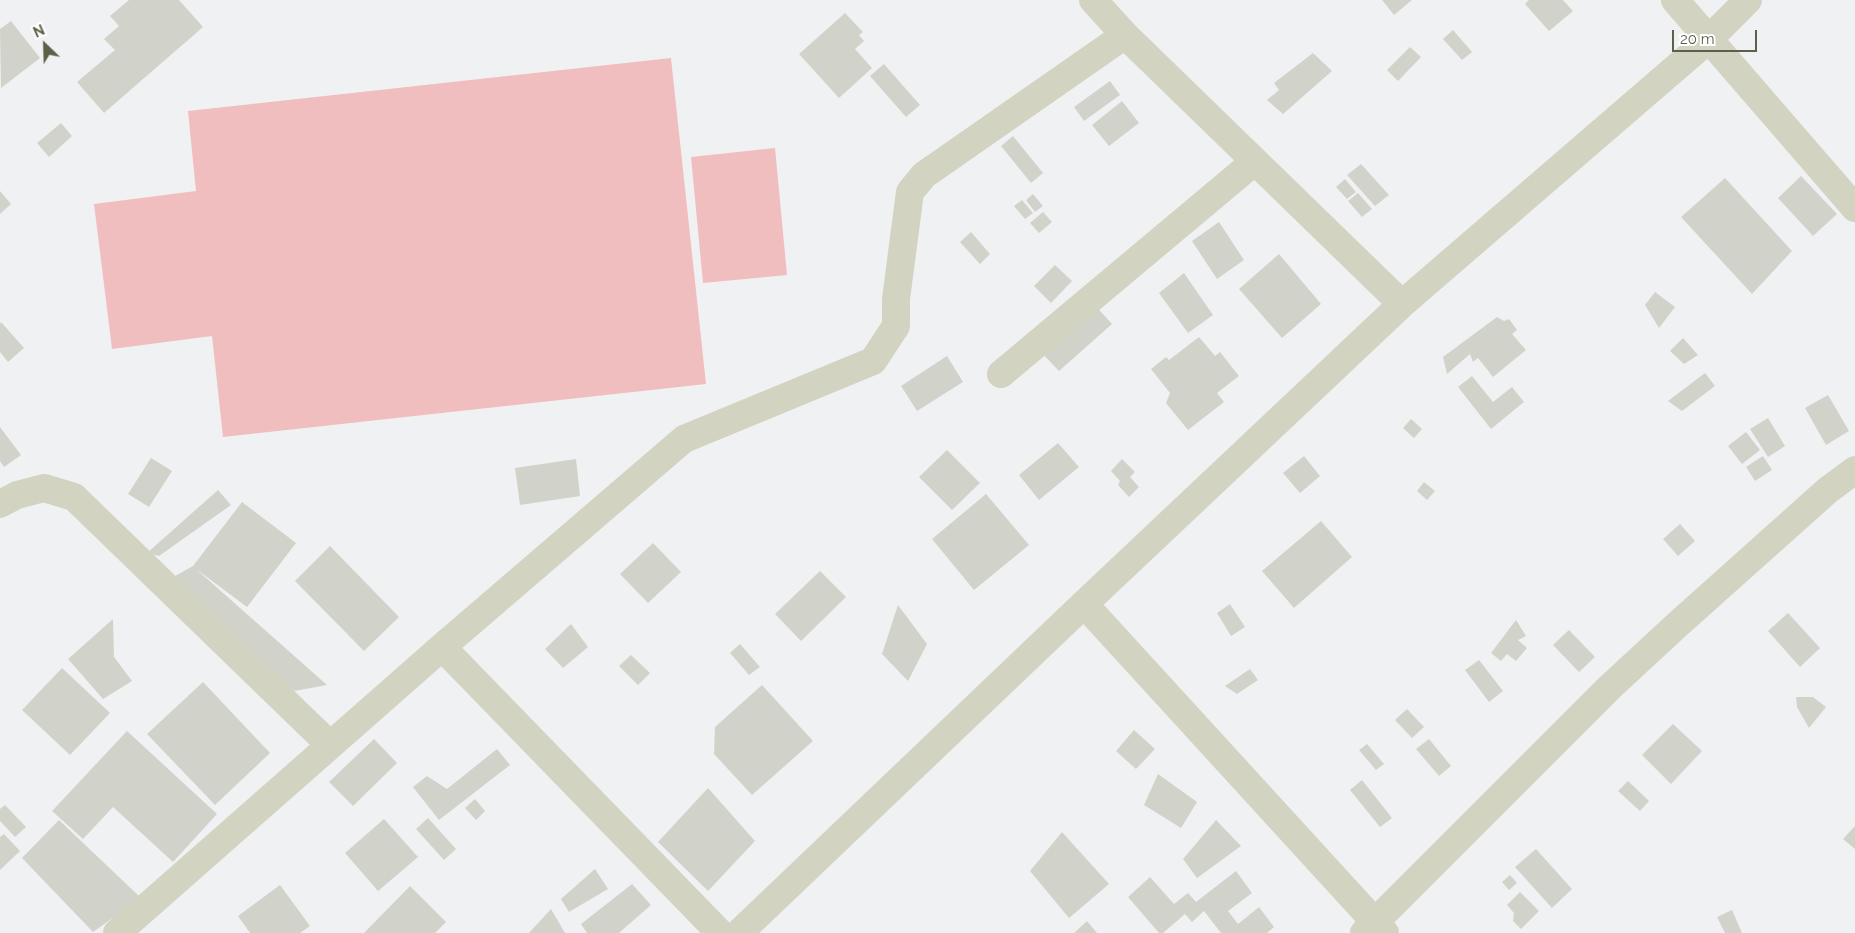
<!DOCTYPE html>
<html>
<head>
<meta charset="utf-8">
<style>
  body { margin:0 }
  #map { position:relative; width:1855px; height:933px; overflow:hidden; background:#f0f1f3; font-family:Raleway,sans-serif }
  canvas { display:block }
  .north { position:absolute; left:20px; top:20px; width:50px; height:50px; -webkit-text-stroke:4px #fff; paint-order:stroke; rotate:336deg; font-size:14px; font-weight:700; line-height:20px; text-align:center; color:#5d5f48 }
  .north::after { content:''; display:block; margin:auto; width:18px; height:22px; background:#5d5f48; clip-path:polygon(50% 0,100% 100%,50% 72%,0 100%) }
  .scale { position:absolute; left:1672px; top:30px; width:85px; height:22px; box-sizing:border-box; border:2px solid #5d5f48; border-top:0; padding-left:6px; font-size:15px; line-height:18px; white-space:nowrap; color:#5d5f48; -webkit-text-stroke:4px #fff; paint-order:stroke }
</style>
</head>
<body>
<div id="map">
<canvas width="1855" height="933"></canvas>
<div class="north">N</div>
<div class="scale">20 m</div>
</div>
<script>
const g = document.querySelector('canvas').getContext('2d');
g.lineJoin = 'round';
function paint(path, color) { g.fillStyle = color; g.fill(path, 'evenodd'); }
function strokePath(path, color, width, dash) { g.strokeStyle = color; g.lineWidth = width; g.lineCap = dash ? 'butt' : 'round'; g.setLineDash(dash || []); g.stroke(path); }
paint(new Path2D(`
  M 671,58 L 706,384 L 223,437 L 212,336 L 112,349 L 94,204 L 196,191 L 188,111 Z
  M 775,148 L 787,275 L 703,283 L 691,157 Z`), '#f1bebf');
paint(new Path2D(`
  M 129,0 L 179,0 L 203,27 L 104,113 L 77,82 L 115,50 L 104,39 L 119,26 L 110,16 Z
  M 1382,0 L 1412,0 L 1394,15 Z
  M 1529,0 L 1563,0 L 1573,11 L 1549,31 L 1525,4 Z
  M 845,13 L 863,32 L 859,35 L 864,41 L 855,49 L 872,68 L 839,98 L 799,54 Z
  M 11,21 L 40,58 L 1,88 L 0,29 Z
  M 1453,30 L 1472,52 L 1462,60 L 1443,39 Z
  M 1410,47 L 1421,57 L 1398,81 L 1387,70 Z
  M 1313,53 L 1332,71 L 1283,114 L 1267,100 L 1279,90 L 1274,83 Z
  M 884,64 L 920,105 L 906,117 L 870,76 Z
  M 1110,81 L 1120,95 L 1084,121 L 1074,107 Z
  M 1122,101 L 1139,123 L 1109,146 L 1092,125 Z
  M 61,123 L 72,136 L 49,157 L 37,143 Z
  M 1013,136 L 1043,173 L 1031,183 L 1001,146 Z
  M 1361,164 L 1389,195 L 1375,206 L 1347,175 Z
  M 1801,176 L 1837,214 L 1813,236 L 1778,198 Z
  M 1725,178 L 1792,251 L 1752,294 L 1681,217 Z
  M 1345,179 L 1356,192 L 1347,199 L 1336,187 Z
  M 0,191 L 11,204 L 0,214 Z
  M 1358,193 L 1372,209 L 1362,217 L 1348,201 Z
  M 1033,194 L 1043,206 L 1035,212 L 1026,200 Z
  M 1022,200 L 1033,213 L 1025,219 L 1014,206 Z
  M 1043,212 L 1052,222 L 1039,233 L 1030,223 Z
  M 1219,222 L 1244,260 L 1217,279 L 1192,241 Z
  M 971,232 L 990,254 L 980,264 L 960,242 Z
  M 1279,254 L 1321,304 L 1282,338 L 1239,289 Z
  M 1055,265 L 1072,281 L 1051,303 L 1034,286 Z
  M 1184,273 L 1213,315 L 1188,333 L 1159,293 Z
  M 1655,292 L 1675,307 L 1659,328 L 1645,305 Z
  M 1093,303 L 1112,324 L 1059,371 L 1039,350 Z
  M 1497,317 L 1504,321 L 1509,319 L 1517,330 L 1512,334 L 1526,350 L 1493,377 L 1478,358 L 1473,362 L 1470,354 L 1447,374 L 1443,357 Z
  M 1,322 L 24,348 L 8,362 L 0,352 L 0,324 Z
  M 1199,337 L 1215,356 L 1220,352 L 1239,376 L 1217,393 L 1224,402 L 1188,430 L 1166,403 L 1170,393 L 1151,369 L 1166,357 L 1169,360 Z
  M 1683,338 L 1698,355 L 1684,364 L 1670,351 Z
  M 947,356 L 963,382 L 917,411 L 901,386 Z
  M 1705,373 L 1715,386 L 1682,411 L 1668,401 Z
  M 1472,376 L 1493,402 L 1512,387 L 1524,402 L 1491,429 L 1458,387 Z
  M 1828,395 L 1849,431 L 1826,445 L 1805,408 Z
  M 1768,418 L 1785,446 L 1768,457 L 1750,429 Z
  M 1411,419 L 1422,429 L 1414,438 L 1403,428 Z
  M 0,427 L 21,455 L 4,467 L 0,461 Z
  M 1746,432 L 1760,450 L 1742,464 L 1728,446 Z
  M 1058,443 L 1079,467 L 1039,500 L 1019,475 Z
  M 947,450 L 980,483 L 952,510 L 919,477 Z
  M 1304,456 L 1320,476 L 1300,493 L 1283,473 Z
  M 1763,456 L 1772,470 L 1755,481 L 1746,467 Z
  M 151,458 L 172,471 L 149,507 L 128,494 Z
  M 576,459 L 580,496 L 520,505 L 515,468 Z
  M 1122,459 L 1135,472 L 1130,477 L 1139,487 L 1129,497 L 1118,485 L 1120,481 L 1111,471 Z
  M 1424,482 L 1435,491 L 1427,500 L 1417,491 Z
  M 218,490 L 231,505 L 159,556 L 147,553 Z
  M 986,494 L 1029,545 L 974,590 L 932,539 Z
  M 242,502 L 296,543 L 247,607 L 196,569 L 327,685 L 294,691 L 168,580 L 193,566 Z
  M 1321,521 L 1352,557 L 1294,608 L 1262,571 Z
  M 1680,524 L 1695,541 L 1678,556 L 1663,539 Z
  M 653,543 L 681,572 L 648,603 L 620,574 Z
  M 330,546 L 399,617 L 364,651 L 295,581 Z
  M 820,571 L 846,597 L 801,641 L 775,614 Z
  M 1230,604 L 1245,627 L 1231,636 L 1217,613 Z
  M 898,605 L 927,644 L 908,681 L 882,654 Z
  M 1788,613 L 1820,648 L 1800,667 L 1768,631 Z
  M 113,619 L 114,657 L 132,681 L 103,699 L 68,659 Z
  M 1516,620 L 1526,636 L 1518,640 L 1527,648 L 1516,661 L 1507,654 L 1501,661 L 1491,653 Z
  M 571,624 L 588,647 L 563,668 L 545,649 Z
  M 1569,630 L 1595,657 L 1579,672 L 1553,645 Z
  M 740,644 L 760,667 L 749,675 L 730,653 Z
  M 631,655 L 650,673 L 638,685 L 619,666 Z
  M 1479,660 L 1503,691 L 1489,702 L 1465,670 Z
  M 62,668 L 110,713 L 70,755 L 22,710 Z
  M 1250,669 L 1258,680 L 1237,694 L 1225,686 Z
  M 203,682 L 270,753 L 215,805 L 147,734 Z
  M 762,685 L 813,741 L 752,795 L 714,754 L 715,727 Z
  M 1796,697 L 1813,697 L 1826,707 L 1809,728 L 1797,707 Z
  M 1407,709 L 1424,727 L 1412,738 L 1395,720 Z
  M 1673,724 L 1702,751 L 1671,784 L 1642,755 Z
  M 1134,730 L 1155,749 L 1136,769 L 1116,751 Z
  M 127,731 L 217,814 L 173,862 L 113,807 L 83,839 L 52,811 Z
  M 374,739 L 397,763 L 353,806 L 329,782 Z
  M 1429,739 L 1451,766 L 1439,776 L 1416,749 Z
  M 1367,744 L 1384,764 L 1376,770 L 1359,750 Z
  M 497,749 L 510,765 L 439,820 L 413,787 L 427,776 L 447,789 Z
  M 1158,774 L 1197,802 L 1181,828 L 1144,805 Z
  M 1362,780 L 1392,818 L 1380,827 L 1350,790 Z
  M 1628,781 L 1649,801 L 1640,811 L 1618,791 Z
  M 708,788 L 755,841 L 708,891 L 658,842 Z
  M 475,799 L 485,811 L 476,820 L 465,808 Z
  M 5,805 L 26,827 L 15,837 L 0,821 L 0,809 Z
  M 428,818 L 456,849 L 444,860 L 416,829 Z
  M 384,819 L 418,857 L 378,891 L 345,853 Z
  M 59,820 L 141,898 L 93,932 L 22,858 Z
  M 1216,820 L 1241,846 L 1197,878 L 1183,859 Z
  M 1855,826 L 1855,849 L 1843,839 Z
  M 1062,832 L 1109,884 L 1069,918 L 1030,871 Z
  M 4,834 L 20,851 L 0,870 L 0,837 Z
  M 1536,849 L 1572,889 L 1552,908 L 1515,867 Z
  M 595,869 L 608,889 L 569,912 L 561,899 Z
  M 1236,871 L 1252,893 L 1228,911 L 1238,924 L 1259,907 L 1274,927 L 1267,933 L 1221,933 L 1204,911 L 1192,922 L 1185,914 L 1163,933 L 1159,933 L 1128,897 L 1150,877 L 1174,904 L 1188,893 L 1196,902 Z
  M 1510,875 L 1517,883 L 1509,890 L 1502,882 Z
  M 632,884 L 651,905 L 619,933 L 587,933 L 581,924 Z
  M 280,885 L 310,926 L 300,933 L 250,933 L 238,916 Z
  M 410,886 L 446,922 L 435,933 L 364,933 Z
  M 1520,892 L 1539,911 L 1521,929 L 1513,921 L 1514,913 L 1507,905 Z
  M 551,909 L 565,933 L 529,933 Z
  M 1732,910 L 1742,933 L 1725,933 L 1717,917 Z
  M 1087,921 L 1097,933 L 1074,933 Z`), '#d1d3ca');
strokePath(new Path2D(`
  M 1093,0 L 1125,35 L 1402,304
  M 1675,0 L 1855,208
  M 1001,374 L 1254,162
  M 0,504 L 17,495 L 44,488 L 74,497 L 330,745
  M 1084,604 L 1385,933
  M 442,647 L 720,933
  M 117,933 L 442,647 L 684,439 L 873,361 L 896,326 L 896,299 L 910,192 L 924,175 L 1125,35
  M 739,933 L 1084,604 L 1402,304 L 1708,40 L 1748,0
  M 1364,933 L 1610,687 L 1677,625 L 1828,490 L 1855,470`), '#d2d3c1', 28);
</script>
</body>
</html>
